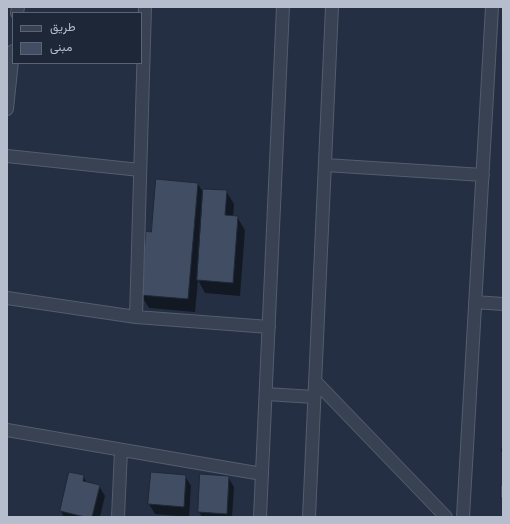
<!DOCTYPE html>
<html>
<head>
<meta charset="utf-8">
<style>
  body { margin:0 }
  #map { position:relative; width:510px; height:524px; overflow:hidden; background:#242f43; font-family:Helvetica,Vazirmatn,sans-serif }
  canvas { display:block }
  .frame { position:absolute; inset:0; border:8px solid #b6bdcd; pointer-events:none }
  .legend { position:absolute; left:12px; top:12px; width:130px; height:52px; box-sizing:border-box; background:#1e2738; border:1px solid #5b6374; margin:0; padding:5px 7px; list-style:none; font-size:12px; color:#b6bdcd }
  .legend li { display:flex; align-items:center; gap:8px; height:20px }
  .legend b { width:20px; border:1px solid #5b6374 }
</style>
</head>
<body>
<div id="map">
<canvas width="510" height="524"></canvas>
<div class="frame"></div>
<ul class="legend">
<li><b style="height:5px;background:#394253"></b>طريق</li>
<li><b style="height:11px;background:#404d63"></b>مبنى</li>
</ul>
</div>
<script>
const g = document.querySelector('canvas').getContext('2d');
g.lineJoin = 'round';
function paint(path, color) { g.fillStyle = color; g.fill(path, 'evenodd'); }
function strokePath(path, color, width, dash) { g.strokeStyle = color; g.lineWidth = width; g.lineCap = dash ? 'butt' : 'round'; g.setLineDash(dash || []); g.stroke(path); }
paint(new Path2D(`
  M 198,184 L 204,194 L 226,191 L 234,204 L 233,217 L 237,217 L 245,230 L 240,296 L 205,293 L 198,280 L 195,312 L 149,308 L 141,295 L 152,233 Z
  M 503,442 L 503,454 L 501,451 Z
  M 502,465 L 503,465 L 503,477 L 502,475 Z
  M 83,476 L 87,483 L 99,486 L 105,496 L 100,517 L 64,517 L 61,511 Z
  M 185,476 L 191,486 L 189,517 L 155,514 L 149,504 Z
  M 228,477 L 234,487 L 232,517 L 202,517 L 199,512 Z`), '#0007');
const building = new Path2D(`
  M 156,179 L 198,183 L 188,299 L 140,295 L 146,231 L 151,232 Z
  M 203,189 L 227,190 L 225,215 L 238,216 L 233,283 L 197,280 Z
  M 69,472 L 84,475 L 83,481 L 100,485 L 92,517 L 85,517 L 60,511 Z
  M 151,472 L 186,475 L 184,507 L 148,504 Z
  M 200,474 L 229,476 L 227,514 L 198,512 Z
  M 501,485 L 503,485 L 503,498 L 501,498 Z`);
paint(building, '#404d63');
strokePath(building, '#20293a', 1);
const minor = new Path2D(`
  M 17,13 L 18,7
  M 7,109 L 13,51
  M 7,156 L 140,170
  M 325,165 L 483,175
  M 7,298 L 136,317 L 269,327
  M 475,302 L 503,304
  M 136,317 L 145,7
  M 315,381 L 446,517
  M 266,394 L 314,397
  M 7,430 L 262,474
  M 118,517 L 121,450
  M 260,517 L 283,7
  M 309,517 L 332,7
  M 463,517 L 492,7`);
strokePath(minor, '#545d6d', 14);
strokePath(minor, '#394253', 12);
</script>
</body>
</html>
